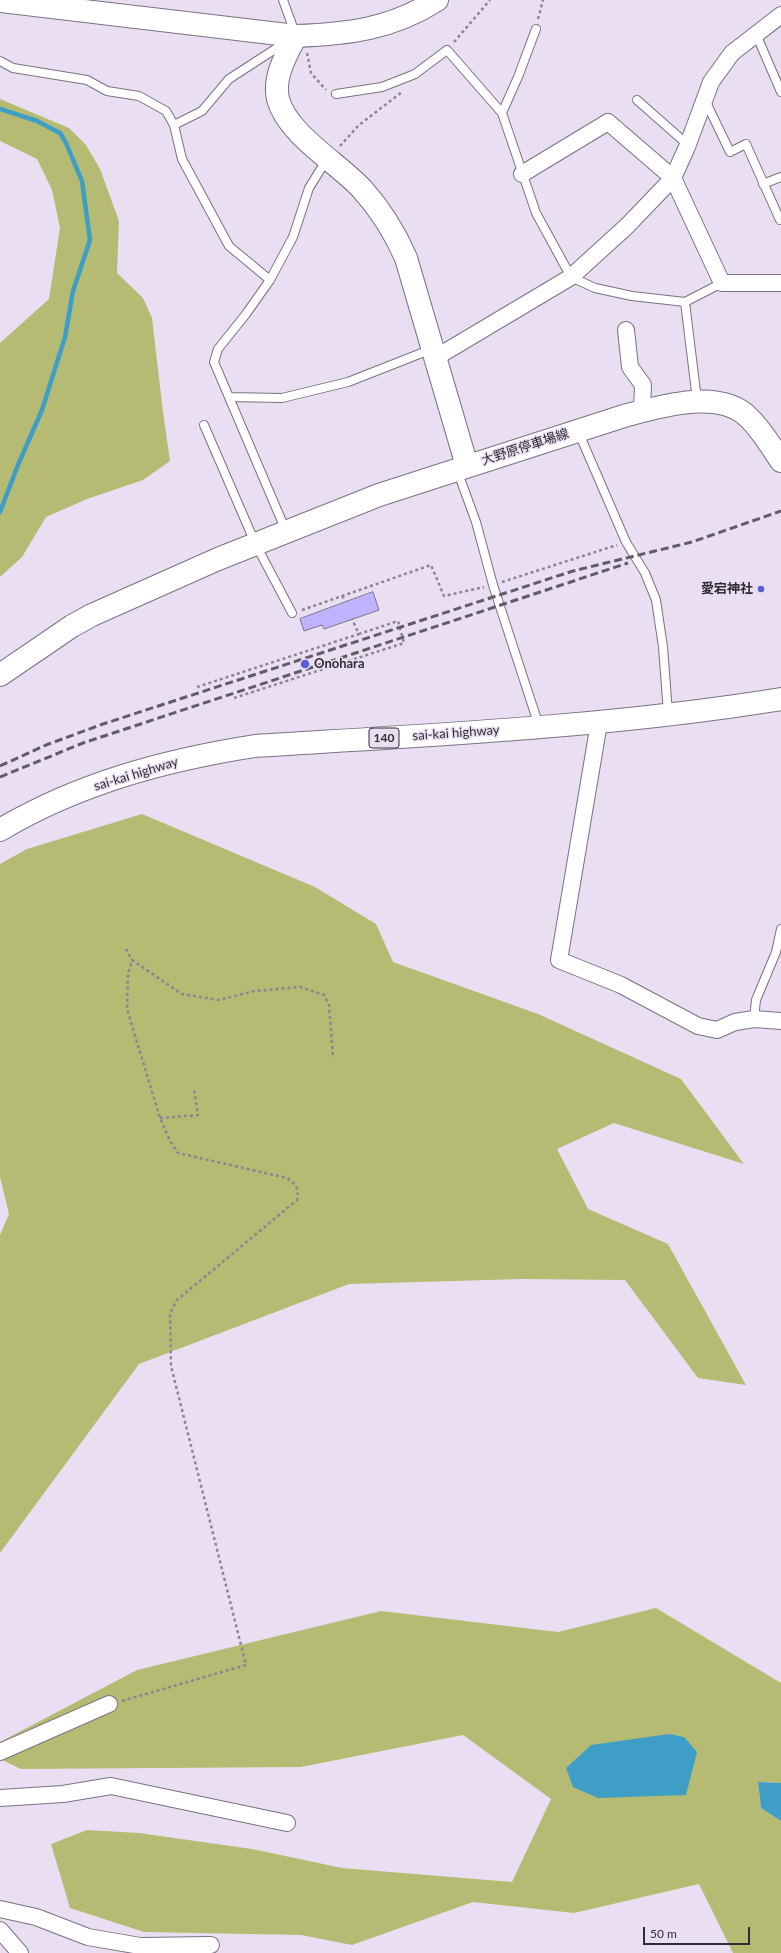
<!DOCTYPE html>
<html>
<head>
<meta charset="utf-8">
<style>
  body { margin:0 }
  #map { position:relative; width:781px; height:1953px; overflow:hidden; background:#eadff2; font-family:Lato,sans-serif }
  canvas { display:block }
  .scale { position:absolute; left:643px; top:1927px; width:107px; height:18px; box-sizing:border-box; border:2px solid #302c33; border-top:0; padding-left:5px; font-size:12px; line-height:14px; white-space:nowrap; color:#302c33; -webkit-text-stroke:3px #eadff2; paint-order:stroke }
</style>
</head>
<body>
<div id="map">
<canvas width="781" height="1953"></canvas>
<div class="scale">50 m</div>
</div>
<script>
const g = document.querySelector('canvas').getContext('2d');
g.lineJoin = 'round';
function paint(path, color) { g.fillStyle = color; g.fill(path, 'evenodd'); }
function strokePath(path, color, width, dash) { g.strokeStyle = color; g.lineWidth = width; g.lineCap = dash ? 'butt' : 'round'; g.setLineDash(dash || []); g.stroke(path); }
function label(font, color, halo, rows, align = 'center') {
  g.font = font + ' Lato,"Noto Sans JP",sans-serif'; g.lineWidth = 3; g.setLineDash([]); g.textBaseline = 'middle'; g.strokeStyle = halo; g.fillStyle = color; for (const [text, x, y, turn = 0] of rows) {
    g.save(); g.translate(x, y); g.rotate((+turn || 0) * Math.PI / 180); g.textAlign = isNaN(turn) ? turn : align; if (halo) g.strokeText(text, 0, 0); g.fillText(text, 0, 0); g.restore();
  }
}
paint(new Path2D(`
  M 0,99 L 69,128 L 86,145 L 100,169 L 119,221 L 117,273 L 143,298 L 152,318 L 163,412 L 170,461 L 143,480 L 87,499 L 46,517 L 22,557 L 0,577 L 0,343 L 49,299 L 60,228 L 52,190 L 37,159 L 0,141 Z
  M 142,814 L 315,887 L 376,924 L 393,962 L 538,1014 L 681,1079 L 744,1164 L 614,1123 L 557,1149 L 588,1209 L 668,1244 L 746,1385 L 698,1378 L 625,1280 L 522,1279 L 349,1284 L 139,1364 L 0,1553 L 0,1235 L 9,1214 L 0,1177 L 0,864 L 27,849 Z
  M 656,1608 L 781,1683 L 781,1783 L 758,1782 L 761,1808 L 781,1821 L 781,1953 L 733,1953 L 699,1884 L 574,1913 L 473,1902 L 352,1945 L 301,1935 L 144,1932 L 70,1908 L 51,1844 L 87,1830 L 139,1833 L 252,1849 L 342,1868 L 512,1882 L 551,1799 L 463,1735 L 301,1767 L 21,1769 L 0,1759 L 0,1742 L 137,1670 L 381,1611 L 558,1632 Z`), '#b6bb74');
paint(new Path2D(`
  M 669,1734 L 684,1737 L 697,1752 L 686,1795 L 598,1798 L 573,1787 L 566,1768 L 591,1745 Z
  M 758,1782 L 781,1783 L 781,1821 L 761,1808 Z`), '#3e9ec5');
strokePath(new Path2D(`
  M 0,109 L 37,121 L 60,133 L 66,143 L 82,181 L 90,240 L 73,291 L 65,337 L 42,410 L 18,465 L 0,512`), '#3e9ec5', 4.5);
const building = new Path2D(`
  M 373,592 L 379,610 L 324,629 L 322,625 L 304,631 L 300,619 Z`);
paint(building, '#bfb3ff');
strokePath(building, '#787688', 1);
const lane = new Path2D(`
  M 283,0 L 295,33
  M 536,29 L 518,77 L 502,113 L 536,213 L 571,277 L 595,288 L 632,296 L 685,302 L 722,283
  M 756,34 L 781,92
  M 0,61 L 13,68 L 87,80 L 107,91 L 139,96 L 166,111 L 174,125 L 182,159 L 229,246 L 270,280
  M 336,94 L 382,87 L 415,74 L 447,50 L 502,113
  M 637,100 L 688,145
  M 705,100 L 730,152 L 746,144 L 780,220
  M 174,125 L 202,111 L 229,79 L 286,42
  M 763,184 L 781,177
  M 685,302 L 697,400
  M 229,397 L 282,398 L 348,382 L 432,349
  M 204,425 L 256,545 L 292,613
  M 578,431 L 626,542 L 645,573 L 656,600 L 663,647 L 668,713
  M 457,470 L 476,522 L 493,585 L 539,726
  M 286,531 L 214,362 L 218,349 L 246,314 L 270,280 L 293,237 L 309,188 L 327,159
  M 754,1019 L 756,1000 L 776,952 L 781,929`);
const street = new Path2D(`
  M 522,174 L 608,122 L 673,178 L 722,283 L 781,283
  M 626,330 L 630,367 L 643,385 L 642,411
  M 435,358 L 571,277 L 627,226 L 673,178 L 687,147 L 711,82 L 732,53 L 781,15
  M 599,723 L 559,960 L 621,985 L 698,1026 L 717,1030 L 735,1022 L 754,1019 L 781,1021
  M 0,1752 L 109,1704
  M 0,1798 L 63,1794 L 111,1786 L 287,1823
  M 0,1909 L 36,1917 L 88,1937 L 140,1946 L 211,1945
  M 0,1930 L 20,1953`);
const secondary = new Path2D(`
  M 0,1 L 296,36 C 348,34 392,29 437,0
  M 296,36 C 286,55 273,77 278,99 C 287,134 338,163 362,189 C 381,210 395,233 406,258 L 467,466
  M 0,675 L 72,626 L 92,615 L 218,559 L 379,495 L 624,416 C 658,407 719,388 748,417 C 761,429 771,446 781,461`);
const highway = new Path2D(`
  M 0,830 C 79,783 166,760 255,746 C 431,735 607,727 781,699`);
strokePath(lane, '#7a7181', 10);
strokePath(street, '#7a7181', 18);
strokePath(secondary, '#7a7181', 24);
strokePath(highway, '#7a7181', 24);
strokePath(new Path2D(`
  M 538,19 L 543,0
  M 454,42 L 490,0
  M 307,53 L 311,73 L 326,90
  M 340,146 L 359,125 L 402,92
  M 502,582 L 617,545
  M 342,596 L 346,601
  M 302,610 L 431,565 L 444,596 L 484,587
  M 197,687 L 359,634
  M 234,698 L 404,643 L 398,621 L 359,634 L 352,619
  M 126,949 L 132,960
  M 160,1118 L 198,1115 L 194,1090
  M 122,1701 L 246,1665 L 171,1366 L 170,1313 L 177,1300 L 297,1200 C 299,1188 296,1184 287,1178 L 178,1153 L 170,1141 L 160,1118 L 127,1009 L 128,974 L 132,960 L 182,994 L 219,1000 L 254,991 L 300,987 L 324,995 L 329,1005 L 333,1058`), '#8c8491', 2.5, [3, 3]);
strokePath(lane, '#fff', 8);
strokePath(street, '#fff', 16);
strokePath(secondary, '#fff', 22);
strokePath(highway, '#fff', 22);
strokePath(new Path2D(`
  M 0,766 L 46,745 L 103,724 L 573,571 L 692,542 L 781,511
  M 0,777 L 83,743 L 628,563`), '#625c66', 3, [8, 4]);
for (const [x, y, r, color] of [
  [761,589,4,"#5b5dd5"],
  [305,664,5,"#5b5dd5"]
]) { const dot = new Path2D(); dot.arc(x, y, r, 0, 2 * Math.PI); g.fillStyle = color; g.fill(dot); strokePath(dot, '#eadff2', 1.5); }
for (const [x, y, w] of [
  [384,738,30]
]) { const box = new Path2D(); box.roundRect(x - w / 2, y - 10, w, 20, 3); g.fillStyle = '#eadff2'; g.fill(box); strokePath(box, '#302c33', 1); }
label('bold 12px', '#302c33', null, [
  ["140",384,738]
]);
label('13px', '#302c33', '#eadff2', [
  ["大野原停車場線",525,447,-18],
  ["sai-kai highway",456,733,-4],
  ["sai-kai highway",136,774,-17]
]);
label('bold 13px', '#302c33', '#eadff2', [
  ["愛宕神社",753,589],
  ["Onohara",314,664,"left"]
], 'right');
</script>
</body>
</html>
